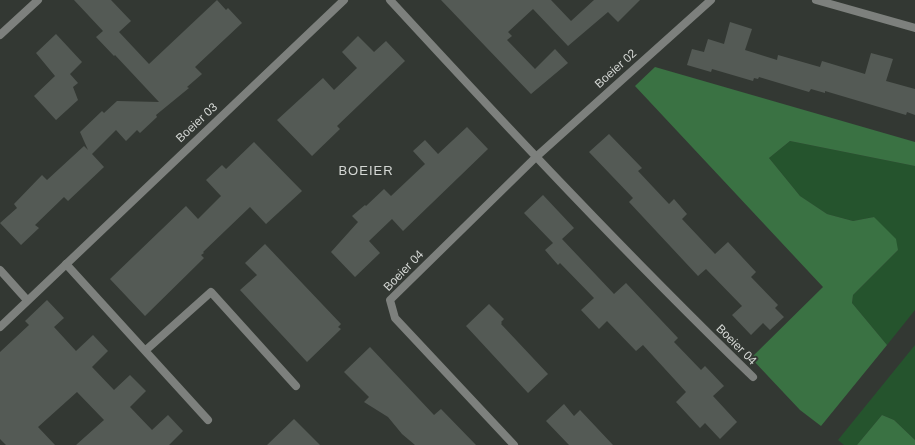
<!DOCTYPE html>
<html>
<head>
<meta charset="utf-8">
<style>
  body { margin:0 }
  canvas { display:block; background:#333833 }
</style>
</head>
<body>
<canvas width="915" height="445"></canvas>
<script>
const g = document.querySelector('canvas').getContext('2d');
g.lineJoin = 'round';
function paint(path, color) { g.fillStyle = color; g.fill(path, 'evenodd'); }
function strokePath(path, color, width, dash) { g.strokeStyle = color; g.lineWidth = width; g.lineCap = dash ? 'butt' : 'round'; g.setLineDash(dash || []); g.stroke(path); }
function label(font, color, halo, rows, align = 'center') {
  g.font = font + ' Arial,sans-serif'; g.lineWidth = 4; g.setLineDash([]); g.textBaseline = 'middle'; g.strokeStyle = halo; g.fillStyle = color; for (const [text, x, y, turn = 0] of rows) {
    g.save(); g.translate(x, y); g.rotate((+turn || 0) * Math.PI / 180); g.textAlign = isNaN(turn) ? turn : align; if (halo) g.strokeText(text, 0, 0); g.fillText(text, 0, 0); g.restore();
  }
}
paint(new Path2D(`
  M 790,141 L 915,166 L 915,310 L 887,345 L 852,303 L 853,295 L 898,250 L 874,217 L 853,221 L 827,214 L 800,196 L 769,158 Z
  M 915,345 L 915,440 L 894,420 L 882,415 L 857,445 L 844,445 L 838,440 Z`), '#25542d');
paint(new Path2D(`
  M 655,67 L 915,142 L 915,166 L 790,141 L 769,158 L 800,196 L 827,214 L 853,221 L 874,217 L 896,239 L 898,250 L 853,295 L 852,303 L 887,345 L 821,426 L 800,410 L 751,358 L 823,287 L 635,86 Z
  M 882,415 L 894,420 L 915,440 L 915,445 L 857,445 Z`), '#3a7243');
paint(new Path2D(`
  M 74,0 L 111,0 L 131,21 L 119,32 L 149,64 L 217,0 L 226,10 L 228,8 L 242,23 L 195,67 L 202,74 L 187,87 L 189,88 L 156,115 L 157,117 L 140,133 L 137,130 L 126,141 L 116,130 L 92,154 L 104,167 L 68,201 L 64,197 L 35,225 L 39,228 L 21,245 L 0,223 L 17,208 L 14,204 L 42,175 L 47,180 L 84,146 L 88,150 L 80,132 L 102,111 L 104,113 L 117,101 L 159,102 L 115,55 L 114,56 L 96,37 L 103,31 Z
  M 441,0 L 551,0 L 571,21 L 594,0 L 640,0 L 618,22 L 608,12 L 568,46 L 533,9 L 508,32 L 512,36 L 507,40 L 535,69 L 555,49 L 568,63 L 531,94 Z
  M 730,22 L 752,29 L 745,50 L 777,60 L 778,55 L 820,67 L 822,61 L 865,74 L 871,53 L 893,59 L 886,81 L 915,89 L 915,115 L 907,112 L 906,115 L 825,91 L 825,93 L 811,89 L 809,92 L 759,77 L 758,79 L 754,78 L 753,81 L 712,69 L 711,72 L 687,65 L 692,49 L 704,52 L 708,39 L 724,44 Z
  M 56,34 L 82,62 L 70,74 L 78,83 L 73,87 L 78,100 L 56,120 L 34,96 L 55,76 L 36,53 Z
  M 358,36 L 374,52 L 386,41 L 405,61 L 337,126 L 340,129 L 312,156 L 277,120 L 323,78 L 334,90 L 357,68 L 342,52 Z
  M 467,127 L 488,149 L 403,231 L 392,219 L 369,241 L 380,253 L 355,277 L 331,252 L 358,222 L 352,216 L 365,205 L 366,206 L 384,189 L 391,196 L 425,164 L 413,151 L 425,140 L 438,154 Z
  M 609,134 L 642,168 L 638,171 L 669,204 L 674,199 L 687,214 L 682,219 L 715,254 L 728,242 L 756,272 L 751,277 L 778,305 L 775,308 L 784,317 L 770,330 L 763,323 L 751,335 L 732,315 L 742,306 L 706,269 L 698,276 L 629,202 L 633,198 L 589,152 Z
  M 254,142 L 302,191 L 266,224 L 250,207 L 203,252 L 204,253 L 201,255 L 204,258 L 145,316 L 110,279 L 186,206 L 198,219 L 221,196 L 206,180 L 222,165 L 226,169 Z
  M 543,195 L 574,228 L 562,239 L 614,294 L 626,283 L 678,338 L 674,342 L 701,370 L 705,366 L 724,386 L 713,396 L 737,422 L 720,439 L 705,423 L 700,428 L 676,402 L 686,392 L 643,345 L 636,351 L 607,321 L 599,329 L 581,310 L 594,298 L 560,263 L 558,265 L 545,250 L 553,243 L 524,213 Z
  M 265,244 L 341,324 L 338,327 L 341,329 L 307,362 L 240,290 L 257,275 L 245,263 Z
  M 47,300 L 64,318 L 54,327 L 76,351 L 93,335 L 108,351 L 92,367 L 114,390 L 130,375 L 146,391 L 130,407 L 152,430 L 168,415 L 183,431 L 169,445 L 76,445 L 104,420 L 77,392 L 38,427 L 55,445 L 6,445 L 0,439 L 0,352 L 29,325 L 25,321 Z
  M 489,304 L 504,319 L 501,322 L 502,323 L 501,324 L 548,374 L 528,393 L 466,326 Z
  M 370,347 L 434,415 L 441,409 L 476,445 L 415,445 L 402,434 L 388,417 L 364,402 L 369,397 L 344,372 Z
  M 564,404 L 574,416 L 580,410 L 613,445 L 569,445 L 546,421 Z
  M 294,419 L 320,445 L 267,445 Z`), '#545a55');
strokePath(new Path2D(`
  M 390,0 C 508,128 628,256 753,377
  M 816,0 L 915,28
  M 0,35 L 38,0
  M 66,264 L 208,420
  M 0,270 L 27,300
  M 146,350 L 211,292 L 296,386
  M 514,445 L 395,318 L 390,300 L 536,157 L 711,0`), '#7d807d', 8);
strokePath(new Path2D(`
  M 0,327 L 344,0`), '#7d807d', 8);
label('12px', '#d5d8d5', '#333833', [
  ["Boeier 02",616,69,-42],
  ["Boeier 03",197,123,-43],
  ["Boeier 04",404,271,-46],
  ["Boeier 04",736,345,45]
]);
g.letterSpacing = '1px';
label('13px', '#d5d8d5', '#333833', [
  ["BOEIER",366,171]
]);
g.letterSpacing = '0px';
</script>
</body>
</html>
